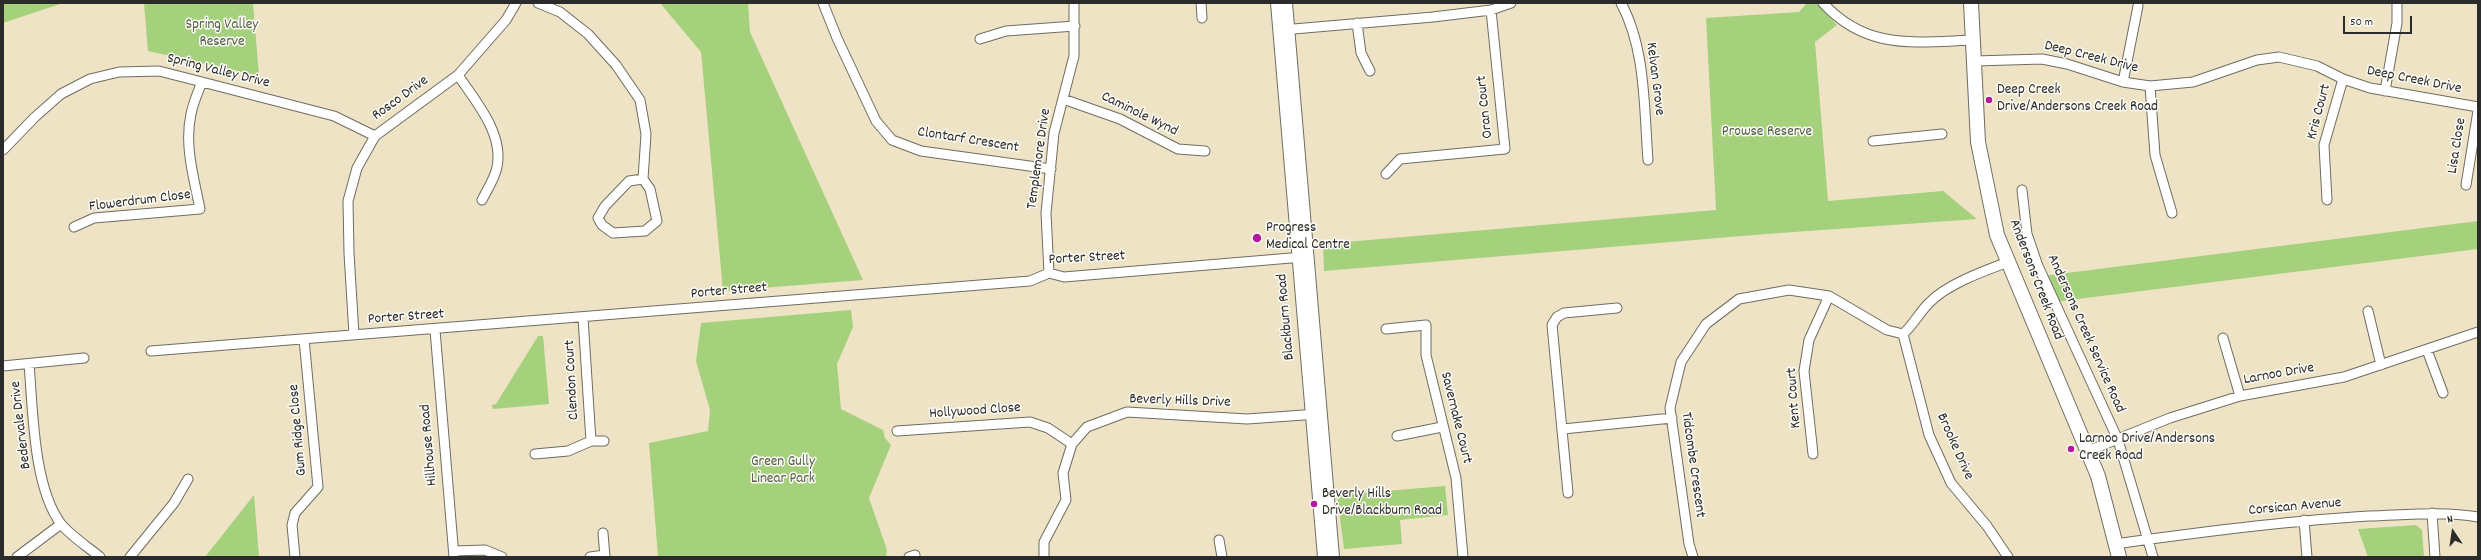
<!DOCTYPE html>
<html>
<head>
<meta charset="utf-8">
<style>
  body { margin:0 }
  #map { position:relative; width:2481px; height:560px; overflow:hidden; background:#eee4c5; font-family:Dekko,sans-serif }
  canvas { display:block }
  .frame { position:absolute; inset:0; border:4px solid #2b2b2b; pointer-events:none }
  .north { position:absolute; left:2433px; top:512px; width:40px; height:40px; -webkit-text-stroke:3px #fdfcf7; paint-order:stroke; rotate:347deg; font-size:11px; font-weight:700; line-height:16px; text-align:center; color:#2b2b2b }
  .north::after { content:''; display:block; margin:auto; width:14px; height:18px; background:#2b2b2b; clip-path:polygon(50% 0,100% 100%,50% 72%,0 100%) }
  .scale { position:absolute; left:2343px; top:16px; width:69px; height:18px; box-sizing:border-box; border:2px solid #2b2b2b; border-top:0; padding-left:5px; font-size:12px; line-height:14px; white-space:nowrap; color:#2b2b2b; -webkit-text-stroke:3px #fdfcf7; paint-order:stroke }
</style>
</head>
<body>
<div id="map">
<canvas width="2481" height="560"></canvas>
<div class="frame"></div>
<div class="north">N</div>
<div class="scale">50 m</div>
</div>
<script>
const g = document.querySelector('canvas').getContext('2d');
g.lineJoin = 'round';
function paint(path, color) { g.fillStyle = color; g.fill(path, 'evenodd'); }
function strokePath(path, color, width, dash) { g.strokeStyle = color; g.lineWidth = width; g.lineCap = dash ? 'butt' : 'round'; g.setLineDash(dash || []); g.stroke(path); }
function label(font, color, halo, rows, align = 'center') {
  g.font = font + ' Dekko,sans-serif'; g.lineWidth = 3; g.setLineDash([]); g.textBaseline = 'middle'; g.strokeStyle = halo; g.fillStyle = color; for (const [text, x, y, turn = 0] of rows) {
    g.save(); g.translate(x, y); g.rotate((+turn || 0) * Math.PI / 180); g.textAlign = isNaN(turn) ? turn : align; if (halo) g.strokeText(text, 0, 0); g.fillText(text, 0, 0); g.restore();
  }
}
paint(new Path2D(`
  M 3,3 L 63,3 L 3,23 Z
  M 144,3 L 253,3 L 259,76 L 148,51 Z
  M 660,3 L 748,3 L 750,32 L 863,280 L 723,291 L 701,52 Z
  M 1807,3 L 1816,3 L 1837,25 L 1815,42 L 1828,201 L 1943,191 L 1977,219 L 1766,234 L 1324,271 L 1323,244 L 1716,210 L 1706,18 L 1799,12 Z
  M 2478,221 L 2478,249 L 2054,302 L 2043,276 Z
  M 851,310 L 853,327 L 837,364 L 841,409 L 883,430 L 885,438 L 891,445 L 869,498 L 887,550 L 886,557 L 658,557 L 649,443 L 708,431 L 710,410 L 696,361 L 701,323 Z
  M 538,336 L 543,336 L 549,404 L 493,409 L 492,405 L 496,404 Z
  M 1445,486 L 1448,515 L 1400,520 L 1402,544 L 1344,549 L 1337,495 Z
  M 254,495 L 259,557 L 205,557 Z
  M 2416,525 L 2422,530 L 2424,557 L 2368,557 L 2358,529 Z`), '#a5d07c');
const street = new Path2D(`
  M 538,3 L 560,12 L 588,34 L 616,65 L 640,100 L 646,134 L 643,179 L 650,189 L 657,221 L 645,231 L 613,233 L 602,225 L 598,218 L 605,206 L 629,181 L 643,179
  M 823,3 L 837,38 L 876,121 L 892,140 L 921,151 L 1051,169
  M 1201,3 L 1202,18
  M 1621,3 C 1646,49 1644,109 1648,160
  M 1823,3 C 1867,51 1915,42 1974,40
  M 1357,23 L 1361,53 L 1370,71
  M 1282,30 L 1433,17 L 1491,10 L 1511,3
  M 980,39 L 1006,31 L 1075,26
  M 1975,61 L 2042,59 L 2067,64 L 2123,82 L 2150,86 L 2193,82 L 2257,60 L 2279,57 L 2317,66 L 2343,79 L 2370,88 L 2478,107
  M 458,75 C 475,101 504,133 497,167 C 495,178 487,190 482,200
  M 2123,82 L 2138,6
  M 2150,86 L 2155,155 L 2172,213
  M 2385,91 L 2397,23 L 2397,3
  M 1063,99 L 1120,119 L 1178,149 L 1205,151
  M 1873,141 L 1942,134
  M 3,150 L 35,117 L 61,94 L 90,79 L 119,72 L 159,71 L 202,82 L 334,116 L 375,136
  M 1386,174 L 1400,159 L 1505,149 L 1491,10
  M 2466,185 L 2478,111
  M 2022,190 L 2027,234 L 2038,266 L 2118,440 L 2153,557
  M 2327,200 L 2324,145 L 2343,79
  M 74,227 L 94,218 L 200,209 C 194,178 184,146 191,114 C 193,103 198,92 202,82
  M 1049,273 L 1046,213 L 1054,133 L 1074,56 L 1074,3
  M 2368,311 L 2381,365
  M 583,318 L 591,441
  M 1386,329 L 1426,325 L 1426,355 L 1456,478 L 1463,557
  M 435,330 L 454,557
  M 1903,334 L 1929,435 L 1951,483 L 1987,526 L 2008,557
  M 1903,334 C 1914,324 1919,313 1929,303 C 1947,284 1984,271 2008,262
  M 354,335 L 349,253 L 348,201 L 357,168 L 375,136 L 458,75 L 506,20 L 516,3
  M 2223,338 L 2240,396
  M 2427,350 L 2443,393
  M 151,351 L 1030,281 L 1049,273 L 1064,277 L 1303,257
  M 29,364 C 33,409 33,487 61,524 C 71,536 88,547 100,557
  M 3,366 L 84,358
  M 1563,429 L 1672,418
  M 897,431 L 1030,422 L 1048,428 L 1072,444
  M 1397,436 L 1442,427
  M 2088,451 L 2170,418 L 2240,396 L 2344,377 L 2478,332
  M 535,454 L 568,451 L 591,441 L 604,441
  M 1813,454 L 1804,371 L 1809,340 L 1829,296
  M 1568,493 L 1552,325 L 1557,317 L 1564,313 L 1617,308
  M 2432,513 L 2435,557
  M 2304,520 L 2307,557
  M 603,533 L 605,557
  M 1219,540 L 1222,557
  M 2115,544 C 2200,532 2284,521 2369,516 C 2406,515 2442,511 2478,517
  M 454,551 L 485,550 L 502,557
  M 17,557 L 61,524
  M 130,557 L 174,503 L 188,479
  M 295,557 L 292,525 L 295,513 L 318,487 L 304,339
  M 590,557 L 605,555
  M 909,557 L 915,555
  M 1044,557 L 1044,542 L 1066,500 L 1063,473 L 1072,444 L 1087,427 L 1127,412 L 1247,419 L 1318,414
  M 1693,557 L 1689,544 L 1670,408 L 1681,362 L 1706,324 L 1739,299 L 1789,290 L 1829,296 L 1887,330 L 1903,334`);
const secondary = new Path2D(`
  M 1277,3 L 1324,557
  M 1286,3 L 1333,557`);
const primary = new Path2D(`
  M 1971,3 L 1978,142 L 1997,235 L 2098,476 L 2119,557`);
strokePath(street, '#6f6c61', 11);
strokePath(secondary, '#6f6c61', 14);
strokePath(primary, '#6f6c61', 16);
strokePath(street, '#fff', 9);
strokePath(secondary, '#fff', 12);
strokePath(primary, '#fff', 14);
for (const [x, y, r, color] of [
  [1989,100,4,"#b5179e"],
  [1257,238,5,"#b5179e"],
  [2071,449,4,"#b5179e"],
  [1314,504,4,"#b5179e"]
]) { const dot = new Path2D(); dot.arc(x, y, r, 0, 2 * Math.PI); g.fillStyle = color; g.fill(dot); strokePath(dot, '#fdfcf7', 1.5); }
label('15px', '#505d43', '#fdfcf7', [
  ["Spring Valley",222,26],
  ["Reserve",222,43],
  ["Prowse Reserve",1767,133],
  ["Green Gully",783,463],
  ["Linear Park",783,480]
]);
label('15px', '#2b2b2b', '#fdfcf7', [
  ["Deep Creek Drive",2091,58,14],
  ["Spring Valley Drive",218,72,14],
  ["Kelvan Grove",1654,79,83],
  ["Deep Creek Drive",2414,81,11],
  ["Rosco Drive",401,99,-36],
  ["Oran Court",1486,107,-96],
  ["Kris Court",2320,112,-75],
  ["Caminole Wynd",1139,115,26],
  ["Clontarf Crescent",968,141,9],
  ["Lisa Close",2458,146,-81],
  ["Templemore Drive",1040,159,-82],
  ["Flowerdrum Close",140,202,-7],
  ["Porter Street",1087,259,-3],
  ["Andersons Creek Road",2035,280,69],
  ["Porter Street",729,292,-5],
  ["Blackburn Road",1287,317,-95],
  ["Porter Street",406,318,-4],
  ["Andersons Creek Service Road",2085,334,66],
  ["Larnoo Drive",2279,375,-10],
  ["Clendon Court",573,380,-93],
  ["Kent Court",1795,398,-94],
  ["Beverly Hills Drive",1180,402,2],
  ["Hollywood Close",975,412,-4],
  ["Savernake Court",1455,418,76],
  ["Bedervale Drive",22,425,-97],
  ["Gum Ridge Close",299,430,-95],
  ["Hillhouse Road",430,445,-95],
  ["Brooke Drive",1954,447,66],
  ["Tidcombe Crescent",1692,465,82],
  ["Corsican Avenue",2295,508,-5]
]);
label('15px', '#2b2b2b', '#fdfcf7', [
  ["Deep Creek",1997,91],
  ["Drive/Andersons Creek Road",1997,108],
  ["Progress",1266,229],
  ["Medical Centre",1266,246],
  ["Larnoo Drive/Andersons",2079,440],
  ["Creek Road",2079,457],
  ["Beverly Hills",1322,495],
  ["Drive/Blackburn Road",1322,512]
], 'left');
</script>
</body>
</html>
